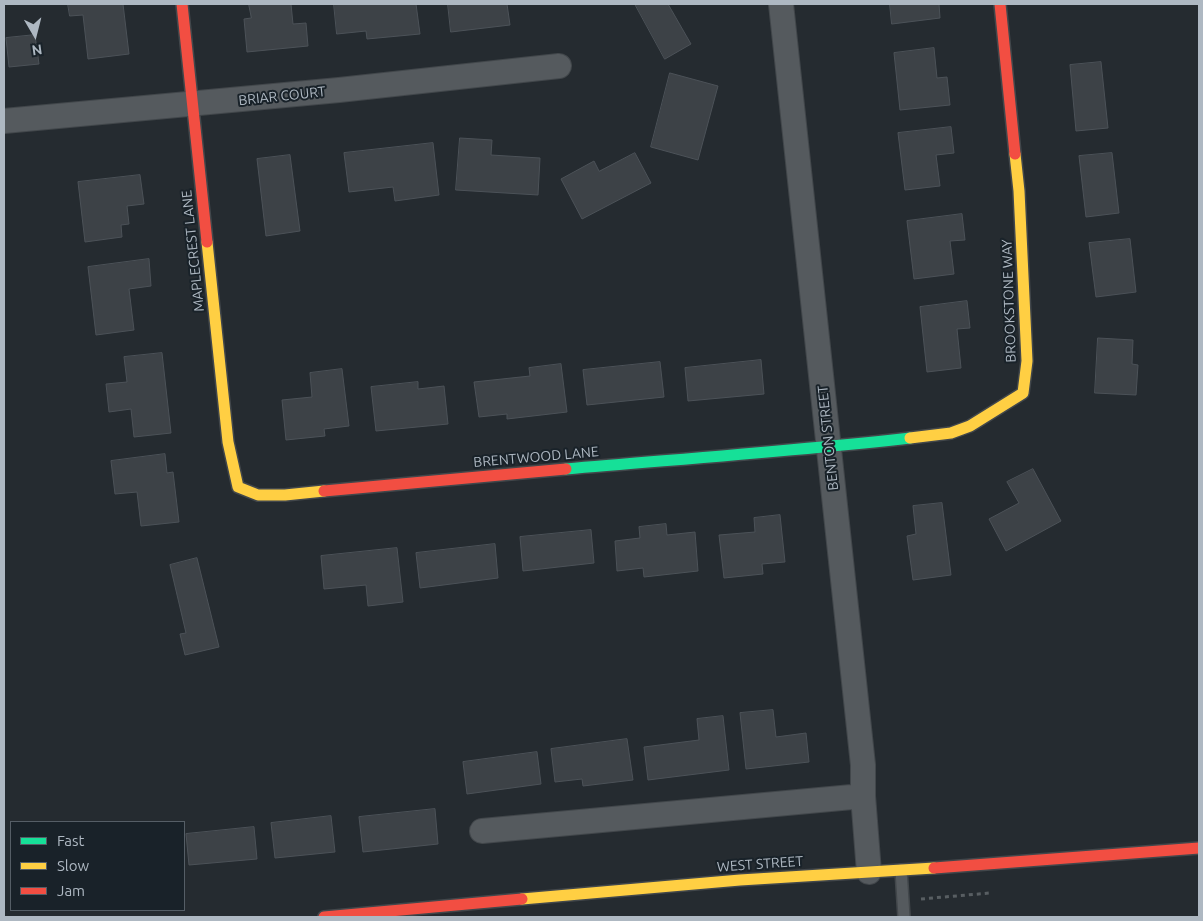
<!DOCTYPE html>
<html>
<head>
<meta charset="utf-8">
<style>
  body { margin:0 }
  #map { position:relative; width:1203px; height:921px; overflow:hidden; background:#252b30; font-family:Ubuntu,sans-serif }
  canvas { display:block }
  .frame { position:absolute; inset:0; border:5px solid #aeb8c2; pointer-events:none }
  .legend { position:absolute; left:10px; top:821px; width:175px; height:90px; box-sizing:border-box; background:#192229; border:1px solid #555e66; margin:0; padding:6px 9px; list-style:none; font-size:15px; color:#aeb8c2 }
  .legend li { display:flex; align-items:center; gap:10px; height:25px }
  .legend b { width:25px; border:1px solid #555e66 }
  .north { position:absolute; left:10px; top:10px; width:50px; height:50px; -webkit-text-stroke:4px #192229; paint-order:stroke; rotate:172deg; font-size:14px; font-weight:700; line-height:20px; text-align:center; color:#aeb8c2 }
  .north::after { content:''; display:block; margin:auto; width:18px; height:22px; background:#aeb8c2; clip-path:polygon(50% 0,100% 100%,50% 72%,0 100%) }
</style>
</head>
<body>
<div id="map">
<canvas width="1203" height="921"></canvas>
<div class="frame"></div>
<ul class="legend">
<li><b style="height:6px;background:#16e098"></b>Fast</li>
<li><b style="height:6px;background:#ffcf43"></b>Slow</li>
<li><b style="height:6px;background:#f24e42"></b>Jam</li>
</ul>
<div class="north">N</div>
</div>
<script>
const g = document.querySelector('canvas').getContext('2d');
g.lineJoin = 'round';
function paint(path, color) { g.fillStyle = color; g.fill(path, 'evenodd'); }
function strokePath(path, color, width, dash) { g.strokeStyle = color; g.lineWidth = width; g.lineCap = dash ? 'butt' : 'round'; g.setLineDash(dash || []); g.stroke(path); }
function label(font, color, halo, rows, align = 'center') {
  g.font = font + ' Ubuntu,sans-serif'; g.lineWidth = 4; g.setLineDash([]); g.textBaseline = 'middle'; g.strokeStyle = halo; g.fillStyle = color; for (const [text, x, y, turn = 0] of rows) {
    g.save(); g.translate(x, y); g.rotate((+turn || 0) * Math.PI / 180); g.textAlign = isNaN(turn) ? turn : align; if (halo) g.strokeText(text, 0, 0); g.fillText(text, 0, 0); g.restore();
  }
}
const building = new Path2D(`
  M 68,4 L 123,4 L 129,54 L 88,59 L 83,15 L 70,16 Z
  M 249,4 L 291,4 L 293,24 L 306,23 L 308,46 L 247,52 L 244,19 L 251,18 Z
  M 334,4 L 416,4 L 420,34 L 367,39 L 366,31 L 337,34 Z
  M 448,4 L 507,4 L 510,25 L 451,32 Z
  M 635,4 L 668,4 L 691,44 L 665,59 Z
  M 890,4 L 939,4 L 940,18 L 892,24 Z
  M 35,35 L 39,64 L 9,67 L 6,38 Z
  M 934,48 L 937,78 L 947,77 L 950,105 L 900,110 L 894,53 Z
  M 1101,62 L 1108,128 L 1076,131 L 1070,65 Z
  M 670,73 L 718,86 L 698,160 L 651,147 Z
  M 951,127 L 954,153 L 936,155 L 940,186 L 905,190 L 898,133 Z
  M 460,138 L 492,140 L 491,155 L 540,158 L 538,195 L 456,190 Z
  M 433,143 L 439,195 L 395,201 L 393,187 L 349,192 L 344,153 Z
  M 635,153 L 651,183 L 582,219 L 561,179 L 594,161 L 599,171 Z
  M 1112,153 L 1119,213 L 1086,217 L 1079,156 Z
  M 290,155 L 300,231 L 266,236 L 257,159 Z
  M 140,175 L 144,204 L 127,206 L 129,224 L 121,225 L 122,237 L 85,242 L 78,182 Z
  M 962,214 L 965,240 L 950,241 L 954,274 L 914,279 L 907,221 Z
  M 1130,239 L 1136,292 L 1096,297 L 1089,243 Z
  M 149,259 L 151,286 L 129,289 L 134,330 L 96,335 L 88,267 Z
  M 967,301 L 970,328 L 957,329 L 961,368 L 927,372 L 920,307 Z
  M 1098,338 L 1133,340 L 1132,364 L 1138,365 L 1136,395 L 1095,393 Z
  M 162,353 L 171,433 L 134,437 L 131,409 L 109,412 L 106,384 L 127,382 L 124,357 Z
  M 761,360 L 764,394 L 688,401 L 685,368 Z
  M 660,362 L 664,397 L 587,405 L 583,370 Z
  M 561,364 L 567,412 L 507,419 L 507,414 L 479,417 L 474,382 L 530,376 L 529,368 Z
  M 342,369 L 349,426 L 324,429 L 325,436 L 286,440 L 282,400 L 312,397 L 310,373 Z
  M 418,382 L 418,389 L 444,386 L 448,424 L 376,431 L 371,387 Z
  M 165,454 L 167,473 L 173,472 L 179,522 L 141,526 L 137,492 L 115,494 L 111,461 Z
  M 1033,469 L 1061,521 L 1006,551 L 989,519 L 1019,503 L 1007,482 Z
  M 942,503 L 951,575 L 913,580 L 907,536 L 916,534 L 913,506 Z
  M 780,515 L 785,562 L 762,564 L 763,574 L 724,578 L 719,535 L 755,532 L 754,518 Z
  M 666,524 L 667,535 L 695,532 L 698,571 L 644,577 L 643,568 L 617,571 L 615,541 L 640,538 L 639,527 Z
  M 591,530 L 594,563 L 523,571 L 520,537 Z
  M 495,544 L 498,578 L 420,588 L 416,553 Z
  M 397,548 L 403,602 L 368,606 L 366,585 L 324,589 L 321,556 Z
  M 197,558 L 219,647 L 185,655 L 180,634 L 186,633 L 170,565 Z
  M 773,710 L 776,737 L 806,733 L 809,762 L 746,769 L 740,713 Z
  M 723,716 L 729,770 L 648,780 L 644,747 L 699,740 L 697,719 Z
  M 627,739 L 633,780 L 583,786 L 582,779 L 555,782 L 551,749 Z
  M 537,752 L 541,784 L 467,794 L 463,762 Z
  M 435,809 L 438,844 L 363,852 L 359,817 Z
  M 331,816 L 335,852 L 275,858 L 271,823 Z
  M 254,827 L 257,859 L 189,865 L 186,834 Z`);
paint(building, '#3d4247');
strokePath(building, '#4c5258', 1);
const lane = new Path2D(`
  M 901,870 L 904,917`);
const street = new Path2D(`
  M 781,4 L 863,765 L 863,796 L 869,872
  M 4,121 L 339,90 L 559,66
  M 482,831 L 863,796`);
const fast = new Path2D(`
  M 566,469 C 681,459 796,451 910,438`);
const slow = new Path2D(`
  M 207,242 L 228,442 L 238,487 L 258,495 L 285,495 L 324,491
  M 910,438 L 951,433 L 970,426 L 1023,393 L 1027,361 L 1019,191 L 1015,154
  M 522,899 L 740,880 L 934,868`);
const jam = new Path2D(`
  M 182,4 L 207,242
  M 1000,4 L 1015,154
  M 324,491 L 566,469
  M 934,868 L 1199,848
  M 324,917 L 522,899`);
strokePath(lane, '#42474b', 14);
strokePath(street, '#42474b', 26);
strokePath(fast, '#42474b', 14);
strokePath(slow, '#42474b', 14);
strokePath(jam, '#42474b', 14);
strokePath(new Path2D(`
  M 921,899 L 990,893`), '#585e62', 3, [4, 4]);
strokePath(lane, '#555a5e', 11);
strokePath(street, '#555a5e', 24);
strokePath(fast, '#16e098', 11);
strokePath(slow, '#ffcf43', 11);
strokePath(jam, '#f24e42', 11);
label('14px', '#aeb8c2', '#192229', [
  ["BRIAR COURT",282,96,-6],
  ["MAPLECREST LANE",193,251,-96],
  ["BROOKSTONE WAY",1009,301,-92],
  ["BENTON STREET",828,438,-96],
  ["BRENTWOOD LANE",536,457,-5],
  ["WEST STREET",760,864,-4]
]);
</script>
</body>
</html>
